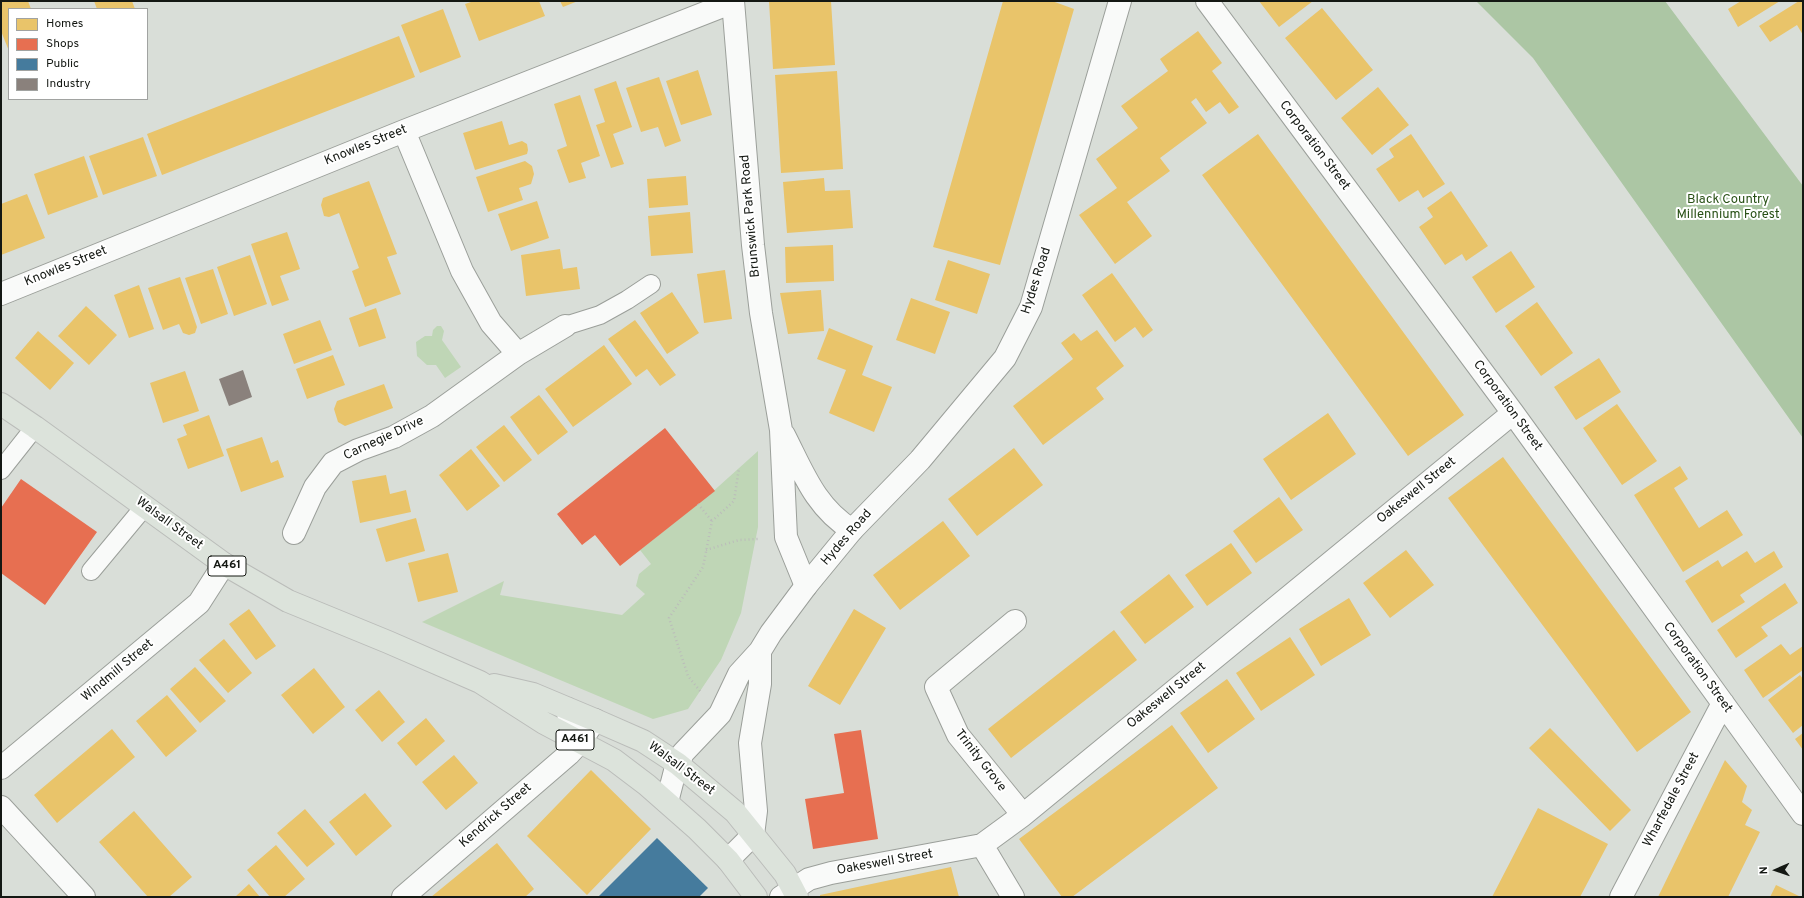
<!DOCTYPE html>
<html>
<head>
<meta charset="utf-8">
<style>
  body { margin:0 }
  #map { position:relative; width:1804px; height:898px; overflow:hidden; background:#d9ded8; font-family:Overpass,sans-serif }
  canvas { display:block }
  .frame { position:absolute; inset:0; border:2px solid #141813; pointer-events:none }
  .legend { position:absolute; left:8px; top:8px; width:140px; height:92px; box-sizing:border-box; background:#fff; border:1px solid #a1a3a1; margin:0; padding:5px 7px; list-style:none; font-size:12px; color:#141813 }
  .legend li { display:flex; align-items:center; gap:8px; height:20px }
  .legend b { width:20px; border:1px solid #a1a3a1 }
  .north { position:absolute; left:1756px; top:850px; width:40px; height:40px; -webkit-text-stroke:3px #fff; paint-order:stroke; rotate:268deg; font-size:11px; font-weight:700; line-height:16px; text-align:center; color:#141813 }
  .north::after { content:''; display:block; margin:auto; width:14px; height:18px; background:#141813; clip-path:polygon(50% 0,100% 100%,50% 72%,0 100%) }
</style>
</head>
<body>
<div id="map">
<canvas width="1804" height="898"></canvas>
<div class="frame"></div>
<ul class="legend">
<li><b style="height:11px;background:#e9c46a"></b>Homes</li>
<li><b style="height:11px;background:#e76f51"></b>Shops</li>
<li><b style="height:11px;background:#457b9d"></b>Public</li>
<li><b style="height:11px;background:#8a817c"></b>Industry</li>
</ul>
<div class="north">N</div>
</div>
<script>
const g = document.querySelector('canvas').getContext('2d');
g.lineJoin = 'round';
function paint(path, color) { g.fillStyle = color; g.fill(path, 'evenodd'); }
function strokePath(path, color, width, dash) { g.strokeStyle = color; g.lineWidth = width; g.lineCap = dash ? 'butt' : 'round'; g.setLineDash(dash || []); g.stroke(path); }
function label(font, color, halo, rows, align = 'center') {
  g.font = font + ' Overpass,sans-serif'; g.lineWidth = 4; g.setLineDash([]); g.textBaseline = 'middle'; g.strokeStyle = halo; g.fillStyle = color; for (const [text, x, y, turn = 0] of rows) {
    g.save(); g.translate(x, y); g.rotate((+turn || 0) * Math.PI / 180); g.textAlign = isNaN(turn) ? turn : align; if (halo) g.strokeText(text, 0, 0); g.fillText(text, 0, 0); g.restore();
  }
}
paint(new Path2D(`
  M 437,326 L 441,326 L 444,331 L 442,340 L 461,367 L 445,378 L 436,365 L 427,365 L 417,356 L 416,342 L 425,336 L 432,336 L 433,330 Z
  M 758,451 L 758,527 L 741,613 L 721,660 L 688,709 L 653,719 L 422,622 L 504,581 L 500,595 L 622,615 L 645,594 L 636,586 L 639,574 L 651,564 L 640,550 L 709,495 Z`), '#bfd6b6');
paint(new Path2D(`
  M 1476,1 L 1665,1 L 1803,186 L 1803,438 L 1533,58 Z`), '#acc6a4');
paint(new Path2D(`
  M 1,1 L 28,1 L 31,9 L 9,9 L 9,51 L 1,31 Z
  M 94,1 L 132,1 L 135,9 L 97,9 Z
  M 474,1 L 539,1 L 545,16 L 479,41 L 465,4 Z
  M 560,1 L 578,1 L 563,7 Z
  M 769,1 L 831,1 L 835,65 L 773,69 Z
  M 1003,1 L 1052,1 L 1074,9 L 1000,265 L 933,247 Z
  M 1259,1 L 1313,1 L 1279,27 Z
  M 1741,1 L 1780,1 L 1738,27 L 1728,9 Z
  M 1799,1 L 1803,1 L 1803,35 L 1797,25 L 1770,42 L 1759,26 Z
  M 1322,8 L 1373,70 L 1336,100 L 1285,38 Z
  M 443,9 L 461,57 L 420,73 L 401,25 Z
  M 1198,31 L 1222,63 L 1212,71 L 1239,107 L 1229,114 L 1220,102 L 1206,112 L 1196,98 L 1191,102 L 1207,123 L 1160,158 L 1170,171 L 1127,202 L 1152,236 L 1115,264 L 1079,215 L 1117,188 L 1096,159 L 1138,128 L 1121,106 L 1168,71 L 1160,59 Z
  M 399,36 L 415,77 L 162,175 L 147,134 Z
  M 698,70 L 712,115 L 681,125 L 666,81 Z
  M 837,71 L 843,169 L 781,173 L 775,75 Z
  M 659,77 L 681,141 L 665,147 L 658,127 L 641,132 L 626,88 Z
  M 616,81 L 632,127 L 613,134 L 624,164 L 611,168 L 596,125 L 605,122 L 594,89 Z
  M 1378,87 L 1409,125 L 1372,155 L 1341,118 Z
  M 580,95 L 600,156 L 581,163 L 586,178 L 569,183 L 557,150 L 567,146 L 554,104 Z
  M 502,121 L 509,145 L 522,141 L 527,144 L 528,150 L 527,154 L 475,170 L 463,133 Z
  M 1258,134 L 1464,415 L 1408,456 L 1202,175 Z
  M 1411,134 L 1445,184 L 1423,198 L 1418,190 L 1399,202 L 1376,169 L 1394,157 L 1389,149 Z
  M 143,137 L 157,176 L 103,195 L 89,156 Z
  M 84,156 L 98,197 L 48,215 L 34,174 Z
  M 525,161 L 532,166 L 534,174 L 531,184 L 519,188 L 523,200 L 488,212 L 476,177 Z
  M 686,176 L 688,205 L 649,208 L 647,179 Z
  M 824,178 L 825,191 L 850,190 L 853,228 L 787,233 L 783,182 Z
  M 369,181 L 397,254 L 387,257 L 401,294 L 365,307 L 352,271 L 359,268 L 339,213 L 329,217 L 324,216 L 321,205 L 323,198 Z
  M 1451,191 L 1488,246 L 1466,261 L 1462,254 L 1445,265 L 1419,227 L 1433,217 L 1427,208 Z
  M 27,194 L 45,238 L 1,255 L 1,204 Z
  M 537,201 L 549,238 L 511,251 L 498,214 Z
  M 690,212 L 693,253 L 651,256 L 648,216 Z
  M 287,232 L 300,269 L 280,276 L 289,300 L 272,306 L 251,244 Z
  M 833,245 L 834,281 L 786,283 L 785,247 Z
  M 560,249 L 563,269 L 577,267 L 580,289 L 526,296 L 521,255 Z
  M 1511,251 L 1535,287 L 1496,313 L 1472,277 Z
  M 250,255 L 267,304 L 234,316 L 217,267 Z
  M 948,260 L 990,274 L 977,314 L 935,300 Z
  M 213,269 L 228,314 L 201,324 L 185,278 Z
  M 725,270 L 732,319 L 704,323 L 697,274 Z
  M 1112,273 L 1153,330 L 1143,338 L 1135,327 L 1115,342 L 1082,295 Z
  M 180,277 L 197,327 L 195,333 L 189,335 L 183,333 L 179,324 L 163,330 L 148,288 Z
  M 139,285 L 154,329 L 129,338 L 114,295 Z
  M 821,290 L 824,331 L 788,334 L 780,293 Z
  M 672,292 L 699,333 L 667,354 L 640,313 Z
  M 911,298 L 950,312 L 935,354 L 896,340 Z
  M 1537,302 L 1573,353 L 1541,376 L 1505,326 Z
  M 86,306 L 117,335 L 89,365 L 58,336 Z
  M 376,308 L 386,338 L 359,347 L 349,318 Z
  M 320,320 L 332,350 L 294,364 L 283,334 Z
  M 635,320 L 676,375 L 660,386 L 647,369 L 636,377 L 608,339 Z
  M 829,328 L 873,346 L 862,375 L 892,387 L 874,432 L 829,413 L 846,370 L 817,359 Z
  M 1097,330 L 1124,366 L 1096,388 L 1104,399 L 1043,445 L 1013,406 L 1073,359 L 1061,343 L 1074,333 L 1081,341 Z
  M 38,331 L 74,363 L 50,390 L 15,358 Z
  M 604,345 L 632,384 L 573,427 L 545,389 Z
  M 333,355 L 345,385 L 307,399 L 296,369 Z
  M 1599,358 L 1621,392 L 1576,420 L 1554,387 Z
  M 185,371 L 199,411 L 163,423 L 150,383 Z
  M 384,384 L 393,408 L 345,426 L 338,422 L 334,409 L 337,401 Z
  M 539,395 L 568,432 L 538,455 L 510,417 Z
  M 1617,404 L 1657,461 L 1622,485 L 1583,428 Z
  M 1328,413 L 1356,454 L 1291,500 L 1263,459 Z
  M 209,415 L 224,456 L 188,469 L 177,439 L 187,435 L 183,425 Z
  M 504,425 L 532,460 L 504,482 L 476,447 Z
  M 262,437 L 271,463 L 278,460 L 284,477 L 241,492 L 226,449 Z
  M 1014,448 L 1043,485 L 977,536 L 948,499 Z
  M 471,449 L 500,486 L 467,511 L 439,475 Z
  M 1503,457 L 1691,712 L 1637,752 L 1448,498 Z
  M 1680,466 L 1688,479 L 1674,488 L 1699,528 L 1727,510 L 1743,535 L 1683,572 L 1634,495 Z
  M 386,475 L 390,494 L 406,490 L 411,512 L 360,523 L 352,481 Z
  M 1279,497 L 1303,530 L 1256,563 L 1233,531 Z
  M 416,518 L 425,551 L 386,562 L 376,529 Z
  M 943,521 L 970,556 L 900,610 L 873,575 Z
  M 1231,543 L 1252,573 L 1207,606 L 1185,575 Z
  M 1406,550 L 1434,585 L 1390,618 L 1363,583 Z
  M 1747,551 L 1755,563 L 1774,551 L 1783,567 L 1740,595 L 1745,602 L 1712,623 L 1685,581 L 1718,560 L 1722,567 Z
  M 448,553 L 458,592 L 418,602 L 408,563 Z
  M 1169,574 L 1194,607 L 1145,644 L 1120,612 Z
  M 1785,583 L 1798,603 L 1761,627 L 1768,636 L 1736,658 L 1717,630 Z
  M 1349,598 L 1371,635 L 1321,666 L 1299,629 Z
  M 249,609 L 276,646 L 256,660 L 229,624 Z
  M 854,609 L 886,628 L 840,705 L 808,686 Z
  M 1114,630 L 1137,660 L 1011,758 L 988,729 Z
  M 1290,637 L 1315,675 L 1261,711 L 1236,673 Z
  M 224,639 L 252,673 L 228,693 L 199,660 Z
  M 1781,644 L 1790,655 L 1803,646 L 1803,670 L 1763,698 L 1744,670 Z
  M 195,667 L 226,701 L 200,723 L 170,689 Z
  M 314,668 L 345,707 L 313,734 L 281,695 Z
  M 1800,675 L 1803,679 L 1803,725 L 1793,733 L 1768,700 Z
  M 1227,679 L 1255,719 L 1208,753 L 1180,713 Z
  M 379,690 L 405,722 L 382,742 L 355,710 Z
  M 167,695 L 197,731 L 166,757 L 136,721 Z
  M 426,718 L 445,741 L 416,766 L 397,743 Z
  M 1172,725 L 1218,788 L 1072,897 L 1062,897 L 1019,839 Z
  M 1550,728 L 1631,810 L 1610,831 L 1529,748 Z
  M 112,729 L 135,757 L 57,823 L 34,795 Z
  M 1803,733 L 1803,750 L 1795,739 Z
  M 454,755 L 478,783 L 446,810 L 422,782 Z
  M 1725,760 L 1747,786 L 1742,802 L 1752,810 L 1745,825 L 1760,832 L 1728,897 L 1658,897 Z
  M 591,770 L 651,829 L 587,895 L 527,836 Z
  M 365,793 L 392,826 L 356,856 L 329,822 Z
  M 1538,808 L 1608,844 L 1580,897 L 1492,897 Z
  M 305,809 L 335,844 L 307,867 L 277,833 Z
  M 134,811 L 192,877 L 169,897 L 148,897 L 99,842 Z
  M 497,843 L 534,889 L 525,897 L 431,897 Z
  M 276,845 L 305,879 L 284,897 L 270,897 L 247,870 Z
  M 951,867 L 959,897 L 820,897 L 820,895 Z
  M 249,884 L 260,897 L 235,897 Z
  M 1776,885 L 1801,897 L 1770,897 Z`), '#e9c46a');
paint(new Path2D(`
  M 665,428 L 715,491 L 620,566 L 595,535 L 582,545 L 557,514 Z
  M 21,479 L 97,532 L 45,605 L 1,573 L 1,508 Z
  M 861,730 L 878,839 L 813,849 L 805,799 L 844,793 L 834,734 Z`), '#e76f51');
paint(new Path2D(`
  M 657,838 L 708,888 L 699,897 L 598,897 Z`), '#457b9d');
paint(new Path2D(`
  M 243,370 L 252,397 L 229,406 L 219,379 Z`), '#8a817c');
const lane = new Path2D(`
  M 565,326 L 600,315 L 627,300 L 651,284
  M 1,470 L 35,427
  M 91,571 L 145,506`);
const street = new Path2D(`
  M 733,1 L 753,245 L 761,313 L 781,430 L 786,537 L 806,586
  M 1207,1 L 1513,413 L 1803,814
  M 404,131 L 462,271 L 491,323 L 518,354
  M 1,294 L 404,131 L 733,2
  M 784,435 C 803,472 815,507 852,530
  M 294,533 L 315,487 L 333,463 L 358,450 L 394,437 L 432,416 L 518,354 L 565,326
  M 1015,621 L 936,687 L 958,735 L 1023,815
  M 568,709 L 569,722 L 586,733
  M 1,768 L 199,603 L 224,564
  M 1,807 L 84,897
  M 982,845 L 1013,897
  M 403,897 L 569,754 L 580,742 L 595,720
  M 781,897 L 809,879 L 831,873 L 982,845 L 1023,815 L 1513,413
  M 1621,897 L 1723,703`);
const secondary = new Path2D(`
  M 667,802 L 675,771 L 683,753 L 720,714 L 739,674 L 760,651 L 771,633 L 806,586 L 852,530 L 920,460 L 1005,358 L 1031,307 L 1120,1
  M 728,860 L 753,835 L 756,811 L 750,743 L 760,684 L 760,651`);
const highway = new Path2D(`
  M 1,404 L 35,427 L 224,564 L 288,601 L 388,642 L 480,682 L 544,723 L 614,760 L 647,785 L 697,829 L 728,860 L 756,897
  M 494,685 L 533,694 L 595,720 L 643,741 L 678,764 L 735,812 L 785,874 L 797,897`);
strokePath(lane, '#9b9f9a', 20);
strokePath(street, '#9b9f9a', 24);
strokePath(secondary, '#9b9f9a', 24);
strokePath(highway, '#babcb9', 24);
strokePath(new Path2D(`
  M 698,504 L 712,521
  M 706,550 L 739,540 L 758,539
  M 700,691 L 688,676 L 669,618 L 703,567 L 712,521 L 734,501 L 739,468`), '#bbbcba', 2.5, [1, 3]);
strokePath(lane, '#f9faf9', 18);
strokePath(street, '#f9faf9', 22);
strokePath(secondary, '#f9faf9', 22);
strokePath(highway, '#dce3db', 22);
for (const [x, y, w] of [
  [227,566,38],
  [575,740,38]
]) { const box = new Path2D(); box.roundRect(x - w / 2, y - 10, w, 20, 3); g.fillStyle = '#fff'; g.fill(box); strokePath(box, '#141813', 1); }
label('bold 12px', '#141813', null, [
  ["A461",227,566],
  ["A461",575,740]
]);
label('13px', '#141813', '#fff', [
  ["Knowles Street",366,146,-22],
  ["Corporation Street",1314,146,53],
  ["Brunswick Park Road",751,216,-95],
  ["Knowles Street",66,267,-22],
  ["Hydes Road",1037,281,-72],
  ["Corporation Street",1507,406,54],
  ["Carnegie Drive",384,439,-25],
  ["Oakeswell Street",1417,491,-39],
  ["Walsall Street",169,524,36],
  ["Hydes Road",847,538,-49],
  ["Corporation Street",1697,668,54],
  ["Windmill Street",118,671,-40],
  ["Oakeswell Street",1167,696,-39],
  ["Trinity Grove",980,761,52],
  ["Walsall Street",681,769,37],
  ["Wharfedale Street",1672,800,-62],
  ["Kendrick Street",496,816,-41],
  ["Oakeswell Street",885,863,-10]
]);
label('13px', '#285015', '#fff', [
  ["Black Country",1728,200],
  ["Millennium Forest",1728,215]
]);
</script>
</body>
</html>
